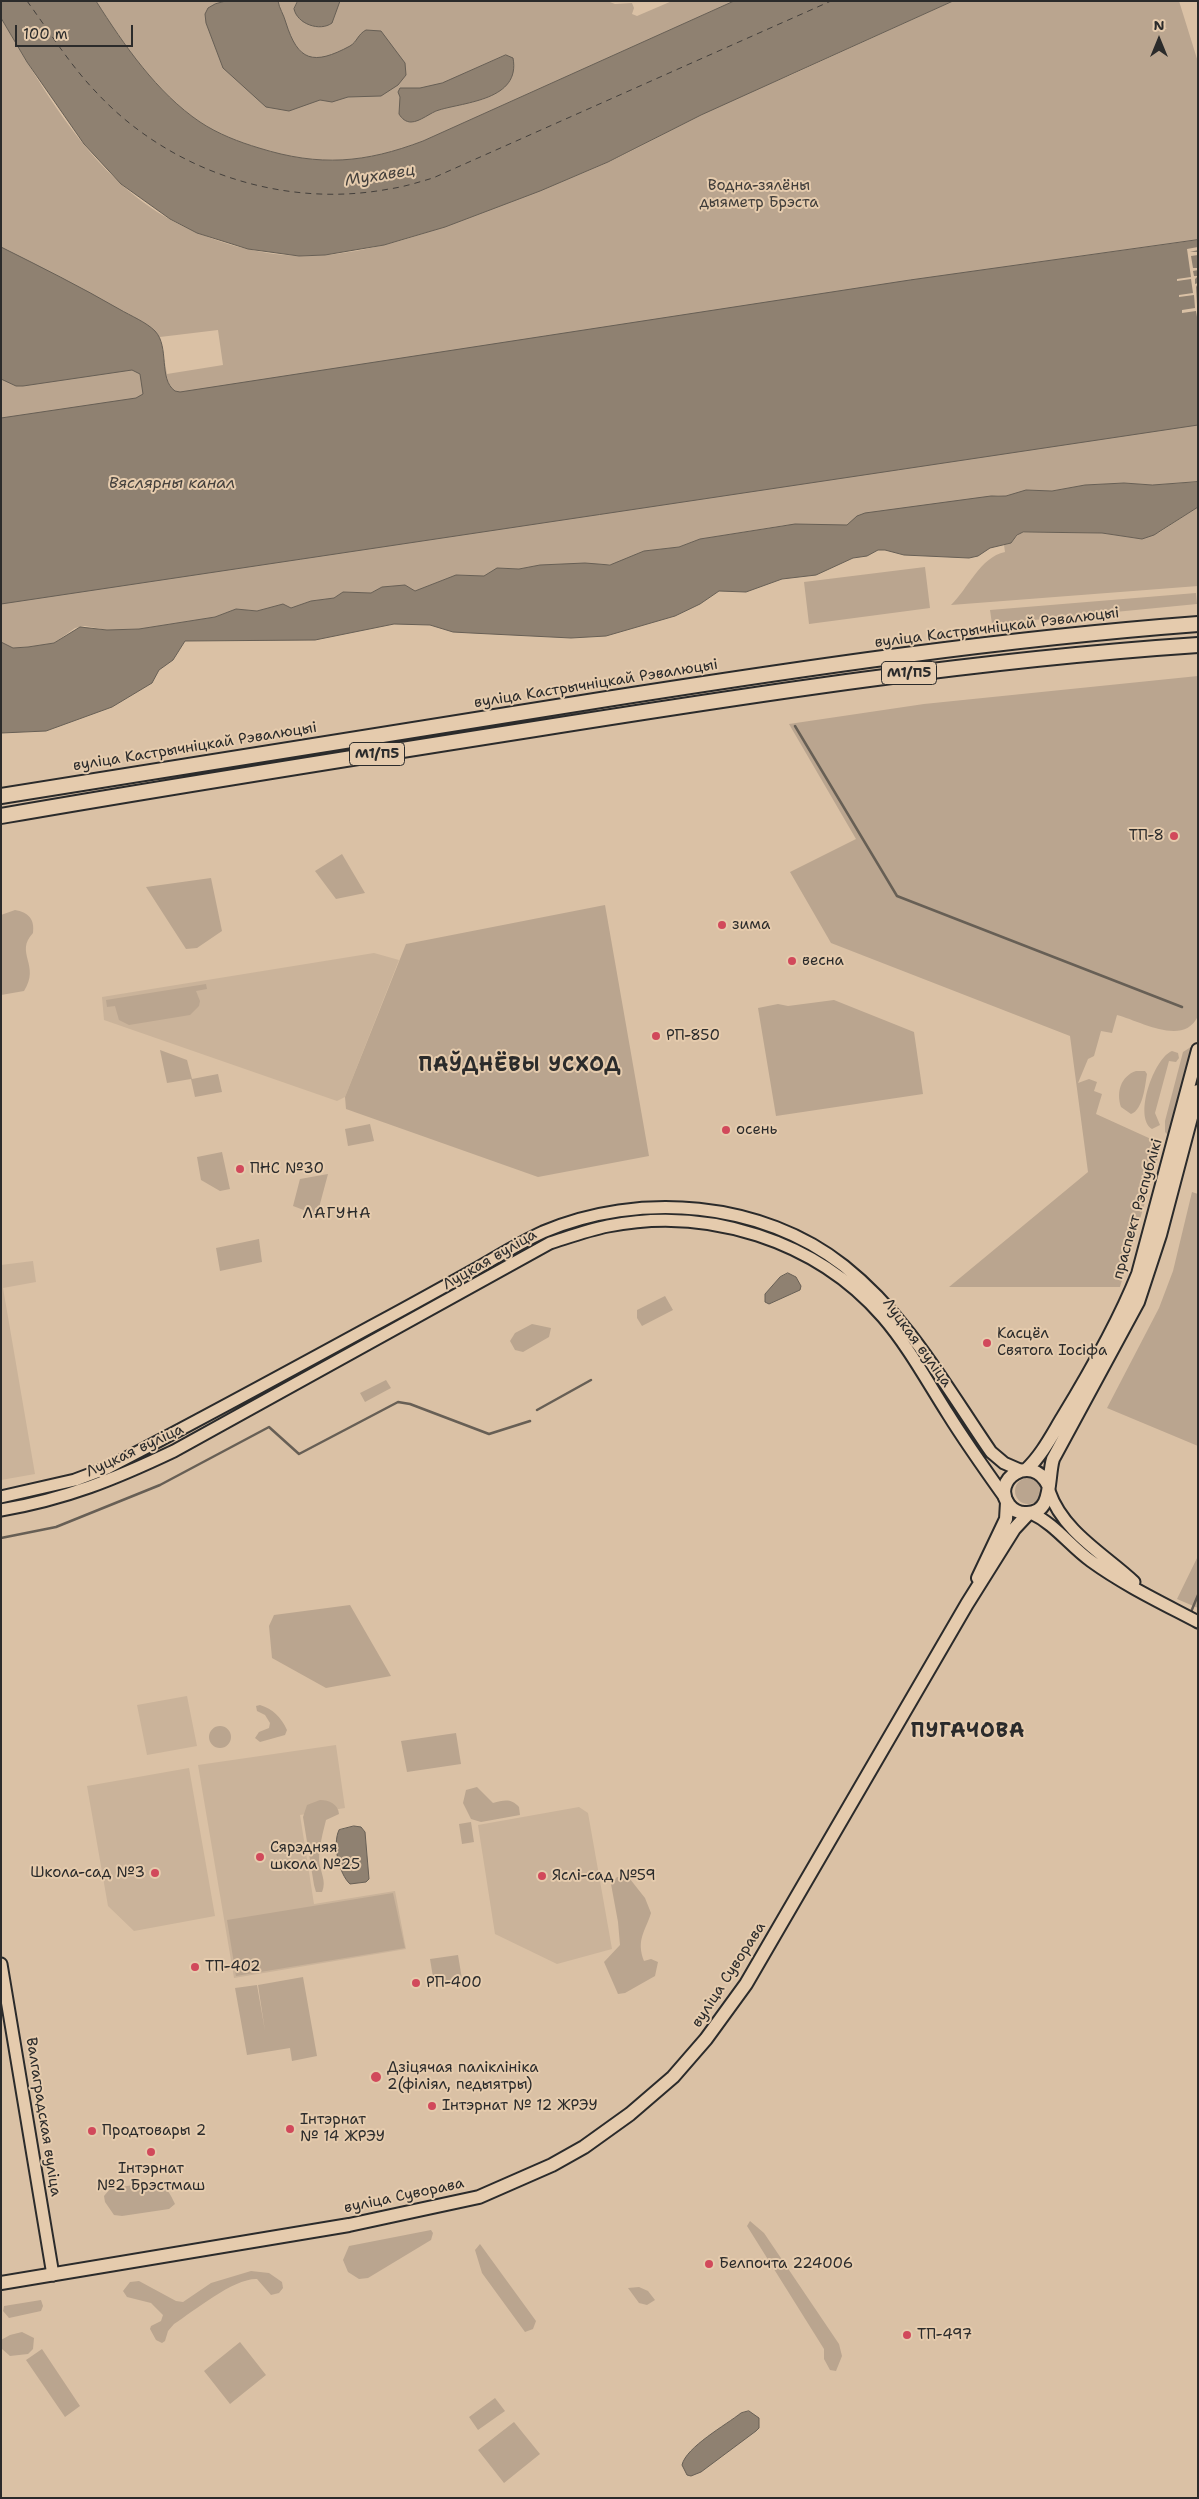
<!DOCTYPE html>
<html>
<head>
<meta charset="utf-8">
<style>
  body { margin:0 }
  #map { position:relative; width:1199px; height:2499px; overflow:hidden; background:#dac1a5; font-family:"Shantell Sans",sans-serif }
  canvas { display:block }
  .frame { position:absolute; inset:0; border:2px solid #2b2b2b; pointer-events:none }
  .north { position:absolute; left:1134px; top:15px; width:50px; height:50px; -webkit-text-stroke:4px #e5cbad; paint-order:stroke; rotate:0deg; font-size:14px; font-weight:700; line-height:20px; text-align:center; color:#2b2b2b }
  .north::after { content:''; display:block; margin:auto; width:18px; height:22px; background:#2b2b2b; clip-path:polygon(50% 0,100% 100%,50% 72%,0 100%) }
  .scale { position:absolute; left:15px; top:25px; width:118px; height:22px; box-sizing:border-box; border:2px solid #2b2b2b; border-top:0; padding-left:6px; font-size:15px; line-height:18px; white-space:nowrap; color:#2b2b2b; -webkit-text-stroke:4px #e5cbad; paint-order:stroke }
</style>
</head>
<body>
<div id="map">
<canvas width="1199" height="2499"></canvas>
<div class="frame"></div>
<div class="north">N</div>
<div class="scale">100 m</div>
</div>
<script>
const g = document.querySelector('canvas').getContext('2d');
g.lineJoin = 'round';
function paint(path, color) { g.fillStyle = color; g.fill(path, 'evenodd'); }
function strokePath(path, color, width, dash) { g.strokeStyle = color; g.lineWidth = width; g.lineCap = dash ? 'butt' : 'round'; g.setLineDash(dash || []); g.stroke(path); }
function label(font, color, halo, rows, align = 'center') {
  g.font = font + ' "Shantell Sans",sans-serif'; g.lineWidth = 4; g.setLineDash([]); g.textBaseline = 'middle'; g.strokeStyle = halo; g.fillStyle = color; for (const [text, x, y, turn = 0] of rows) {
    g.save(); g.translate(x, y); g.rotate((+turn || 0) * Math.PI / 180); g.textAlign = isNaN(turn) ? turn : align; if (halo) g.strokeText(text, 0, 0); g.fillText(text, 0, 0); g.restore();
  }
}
paint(new Path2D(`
  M 374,953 L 399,960 L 345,1097 L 337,1101 L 104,1020 L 102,997 Z
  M 33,1261 L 36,1282 L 3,1288 L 35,1474 L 1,1480 L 1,1265 Z
  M 187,1696 L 197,1746 L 147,1755 L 137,1705 Z
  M 336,1745 L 345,1808 L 300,1815 L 314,1904 L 395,1891 L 406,1949 L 234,1978 L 198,1765 Z
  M 189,1768 L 215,1916 L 134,1931 L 108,1906 L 87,1786 Z
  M 579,1807 L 588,1813 L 612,1949 L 557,1964 L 495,1934 L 478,1825 Z`), '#cab39a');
paint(new Path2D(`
  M 96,1 L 607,1 L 615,4 L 632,3 L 634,8 L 632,14 L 637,16 L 672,1 L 734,1 L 423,141 C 365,163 320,167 259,148 C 239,142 218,134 200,122 C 157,93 124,45 96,1 Z
  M 953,1 L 1179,1 L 1198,62 L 1198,482 L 1152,485 L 1124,483 L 1085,485 L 1052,491 L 1029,490 L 1006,496 L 998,495 L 853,521 L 847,525 L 786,525 L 700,539 L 679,547 L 644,551 L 615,564 L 540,565 L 519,569 L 505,568 L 494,570 L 484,576 L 456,575 L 415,591 L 405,585 L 382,587 L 371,593 L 343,592 L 334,598 L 311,601 L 291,608 L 283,604 L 257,611 L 236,609 L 215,617 L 139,629 L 107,630 L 85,626 L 75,628 L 54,643 L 28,647 L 13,648 L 1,642 L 1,18 C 45,93 93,177 171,220 C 217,245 274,260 326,255 C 380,250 432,232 481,213 C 525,196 568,180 611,161 C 641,147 670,130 699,115 C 729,100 760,88 791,75 C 845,50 899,26 953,1 ZM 218,330 L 223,365 L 167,374 L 160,337 Z
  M 1198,507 L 1198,586 L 951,605 C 968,589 980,557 1005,552 L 1004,545 L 1011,543 L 1020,533 L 1102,533 L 1142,539 L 1160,532 Z
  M 925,567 L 930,608 L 809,624 L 804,582 Z
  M 1196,593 L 1197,604 L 992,624 L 990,610 Z
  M 1198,676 L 1198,1016 C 1184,1047 1140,1021 1117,1015 L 1112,1033 L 1101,1031 L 1094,1056 L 1088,1059 L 1078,1083 L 1089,1079 L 1097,1082 L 1094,1091 L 1102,1094 L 1096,1114 L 1162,1144 L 1120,1287 L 949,1287 L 1088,1172 L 1070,1036 L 831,943 L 790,872 L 856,839 L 789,724 L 924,704 Z
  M 342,854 L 365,893 L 336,899 L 315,871 Z
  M 211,878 L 222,931 L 197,948 L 186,949 L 146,887 Z
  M 605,905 L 649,1156 L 538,1177 L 346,1109 L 345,1097 L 406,944 Z
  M 15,910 C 28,912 35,919 33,933 C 14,953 41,965 24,991 L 1,995 L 1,915 Z
  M 206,984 L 207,989 L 196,991 L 200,1001 L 199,1006 L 190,1015 L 129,1025 L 119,1020 L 115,1006 L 107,1007 L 106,1000 Z
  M 834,1000 L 914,1032 L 923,1094 L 776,1116 L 758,1008 L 778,1004 L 788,1006 Z
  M 1194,1045 L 1195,1046 L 1169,1136 L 1165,1132 L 1165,1121 L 1183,1052 Z
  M 160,1050 L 187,1060 L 192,1079 L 218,1074 L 222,1092 L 195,1097 L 191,1079 L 167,1083 Z
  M 1172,1051 L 1178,1053 L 1179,1058 L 1176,1062 L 1169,1061 L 1155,1113 L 1160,1125 L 1152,1129 C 1133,1117 1154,1058 1172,1051 Z
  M 1136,1071 L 1145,1071 L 1147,1074 C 1145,1086 1143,1110 1131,1114 L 1121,1107 C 1116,1092 1121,1076 1136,1071 Z
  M 370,1124 L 374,1141 L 348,1146 L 345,1129 Z
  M 222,1152 L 230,1189 L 220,1191 L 201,1180 L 197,1157 Z
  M 328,1174 L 317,1215 L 293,1206 L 300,1179 Z
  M 1192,1192 L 1198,1194 L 1198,1446 L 1107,1408 L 1159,1308 L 1173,1271 Z
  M 259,1239 L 262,1262 L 220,1271 L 216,1248 Z
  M 665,1296 L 673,1310 L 642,1326 L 637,1318 L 637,1310 Z
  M 532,1324 L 551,1328 L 549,1337 L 523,1352 L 515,1350 L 510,1341 L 515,1333 Z
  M 386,1380 L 391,1388 L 365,1402 L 360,1393 Z
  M1015 1491a13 13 0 1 1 26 0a13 13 0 1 1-26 0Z
  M 1198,1556 L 1198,1608 L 1177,1599 Z
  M 350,1605 L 391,1676 L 326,1688 L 272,1658 L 269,1626 L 274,1615 Z
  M 260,1705 C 273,1709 281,1717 287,1730 L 285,1735 L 260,1742 L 255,1738 L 259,1732 L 269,1728 L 270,1723 L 265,1715 L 257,1711 L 256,1706 Z
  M209 1737a11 11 0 1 1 22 0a11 11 0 1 1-22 0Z
  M 456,1733 L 461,1764 L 407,1772 L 401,1741 Z
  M 477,1787 L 493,1803 C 504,1800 511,1798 519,1807 L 520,1815 L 481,1822 L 471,1819 L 463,1803 L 466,1790 Z
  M 320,1800 C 329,1800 338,1804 339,1814 L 326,1820 C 323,1832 319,1847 319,1860 C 320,1872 327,1881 322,1892 L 316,1892 L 314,1885 L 303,1817 L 307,1805 Z
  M 471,1822 L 474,1842 L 462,1844 L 459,1824 Z
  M 617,1877 L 630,1879 L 645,1898 L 651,1913 C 645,1932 636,1940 644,1961 L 651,1959 L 658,1962 L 655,1976 L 625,1993 L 618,1994 L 604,1962 L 620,1945 L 618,1922 L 611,1884 Z
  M 393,1893 L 405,1948 L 236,1976 L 227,1920 Z
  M 458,1955 L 462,1979 L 434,1983 L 430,1959 Z
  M 303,1977 L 317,2056 L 292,2061 L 290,2048 L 247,2055 L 235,1988 L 257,1985 L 265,2031 L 258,1985 Z
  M 156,2181 C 167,2188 170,2193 175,2204 L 169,2209 L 122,2216 L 114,2215 L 105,2202 L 104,2196 L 110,2189 Z
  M 750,2221 L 764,2233 L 839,2344 L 842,2356 L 836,2371 L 830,2370 L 824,2359 L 824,2349 L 747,2226 Z
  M 431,2230 L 433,2233 L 431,2240 L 368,2278 L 359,2279 L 348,2272 L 343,2260 L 349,2246 Z
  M 480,2244 L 536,2321 L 533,2329 L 525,2332 L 482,2273 L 475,2250 Z
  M 251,2271 L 269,2273 L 282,2282 L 283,2288 L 279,2293 L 271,2295 L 257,2279 C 234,2278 194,2311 174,2324 L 168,2331 L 165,2341 L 162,2343 L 156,2340 L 150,2329 L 151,2326 L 161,2321 L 163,2315 L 151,2303 L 127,2297 L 123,2291 L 130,2282 L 139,2281 L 176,2301 L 183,2302 L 211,2283 Z
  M 639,2287 L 648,2291 L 655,2300 L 647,2305 L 639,2303 L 628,2288 Z
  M 41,2300 L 43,2306 L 41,2311 L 9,2318 L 3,2311 L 4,2306 Z
  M 22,2332 L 34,2338 L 33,2349 L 28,2354 L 10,2356 L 2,2349 L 1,2340 L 10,2335 Z
  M 240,2342 L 266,2375 L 230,2404 L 204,2371 Z
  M 42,2349 L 80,2406 L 65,2417 L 26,2360 Z
  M 495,2398 L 505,2411 L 478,2430 L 469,2417 Z
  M 514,2422 L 540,2454 L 504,2483 L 478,2450 Z`), '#baa58f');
const water = new Path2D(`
  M 1,1 L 96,1 C 124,45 157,93 200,122 C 218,134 239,142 259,148 C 320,167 365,163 423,141 L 734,1 L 953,1 L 701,115 L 608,162 L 540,191 L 445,227 L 384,245 L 325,255 L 299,256 L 248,249 L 197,233 L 170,219 L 121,184 L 84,144 L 27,62 L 1,18 Z
  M 226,1 L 278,1 C 279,8 284,15 286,23 C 298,61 313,66 350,46 C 357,42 358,34 366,30 L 381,31 L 405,63 L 406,75 L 398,85 L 381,96 L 348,97 L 332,102 L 320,100 L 289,111 L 266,107 L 223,68 L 206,23 L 205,14 L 208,8 L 215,4 Z
  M 298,1 L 340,1 L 332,23 C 320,32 297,24 294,9 Z
  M 506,55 L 513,58 C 521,100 465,102 439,110 C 431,112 420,122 411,122 C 406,122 402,119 399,114 L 400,97 L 398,92 L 400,88 L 420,88 L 442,83 Z
  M 1198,240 L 1198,425 L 1,604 L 1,418 L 136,398 L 143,394 L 140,374 L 132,370 L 23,386 L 16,386 L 1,379 L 1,247 C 41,267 81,287 119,309 C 131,316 146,322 155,331 C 170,347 158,379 175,391 L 180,392 L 910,280 Z
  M 1198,482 L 1198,507 L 1154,535 L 1142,539 L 1102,533 L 1023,532 L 1017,535 L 1011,543 L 990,548 L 978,556 L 969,558 L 904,555 L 885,550 L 878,550 L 867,556 L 853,558 L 816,575 L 782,579 L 746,592 L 719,591 L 700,604 L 675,616 L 606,636 L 571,638 L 471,633 L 453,632 L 430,625 L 394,624 L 315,640 L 185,641 L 173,660 L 159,670 L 152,683 L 112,707 L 46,731 L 1,733 L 1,642 L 13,648 L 28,647 L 54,643 L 80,627 L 107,630 L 139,629 L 215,617 L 236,609 L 257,611 L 283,604 L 291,608 L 311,601 L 334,598 L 343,592 L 371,593 L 382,587 L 405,585 L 415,591 L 456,575 L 484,576 L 497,568 L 519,569 L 540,565 L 585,563 L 610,565 L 644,551 L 679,547 L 700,539 L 795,524 L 847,525 L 857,516 L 865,513 L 991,496 L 1006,496 L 1026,490 L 1052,491 L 1085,485 L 1124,483 L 1152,485 Z
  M 788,1273 L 796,1277 L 801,1286 L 800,1290 L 769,1304 L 765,1302 L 765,1294 L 780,1277 Z
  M 354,1826 L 361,1827 L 365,1832 L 369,1879 L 366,1882 L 350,1884 C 339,1874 332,1844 339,1830 Z
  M 749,2411 L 759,2418 L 759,2428 L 756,2431 L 701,2472 L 691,2476 L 687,2475 L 682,2465 C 686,2447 726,2425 741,2413 Z`);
paint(water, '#8f8171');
strokePath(water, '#675f55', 1);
paint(new Path2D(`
  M 1198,247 L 1198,250 L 1190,252 L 1198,252 L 1198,255 L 1191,256 L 1193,268 L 1198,268 L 1198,270 L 1193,271 L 1194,276 L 1198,276 L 1195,279 L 1195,284 L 1198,283 L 1196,287 L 1198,323 L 1196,311 L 1182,313 L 1182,310 L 1195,308 L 1194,295 L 1179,297 L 1179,295 L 1193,293 L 1191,279 L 1177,281 L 1177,279 L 1191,277 L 1187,249 Z`), '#dac1a5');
strokePath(new Path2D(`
  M 795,726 L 897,896 L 1182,1007
  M 537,1410 L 591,1380
  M 1,1538 L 56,1527 L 160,1485 L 269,1427 L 299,1454 L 398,1402 L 410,1404 L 489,1434 L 530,1421
  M 1191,1612 L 1198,1595`), '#675f55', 2.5);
strokePath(new Path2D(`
  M 27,1 C 49,31 70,65 96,92 C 169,171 283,209 389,189 C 404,187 419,182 433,178 L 831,1`), '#44403c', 1, [6, 5]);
const secondary = new Path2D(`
  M 1049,1491 C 1063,1532 1104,1554 1134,1582
  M 1,1497 L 75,1480 L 107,1468 C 196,1422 284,1374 372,1326 C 406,1308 440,1289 474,1270 C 497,1257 519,1243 543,1232 C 639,1191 762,1201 844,1266 C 908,1317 945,1385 991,1452 L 1004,1463 L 1020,1470
  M 1,1510 C 66,1499 115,1479 174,1451 L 550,1243 C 569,1237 588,1230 608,1226 C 707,1206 816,1240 883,1317 C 908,1346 927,1381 948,1414 C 966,1443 986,1471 1006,1499
  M 1031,1513 C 1055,1524 1070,1546 1091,1561 C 1124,1585 1162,1603 1198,1622
  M 1,1964 L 53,2275`);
const primary = new Path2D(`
  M 1026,1470 C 1042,1455 1052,1435 1063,1417 C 1091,1371 1118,1324 1138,1274 L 1198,1050
  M 1048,1485 C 1032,1452 990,1480 1009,1505 C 1013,1510 1019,1513 1025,1513 C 1054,1515 1047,1478 1053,1459 L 1138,1302 L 1160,1235 L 1198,1091
  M 978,1578 L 1006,1519 L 1007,1502
  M 1,2283 L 349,2225 L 479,2197 L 552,2165 L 584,2147 L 630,2114 L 673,2077 L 706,2039 L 746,1984 L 967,1604 L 1014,1529 L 1028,1514`);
const highway = new Path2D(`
  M 1,796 C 203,763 405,730 607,699 C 804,668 1000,639 1198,624
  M 1,816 C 179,785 357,757 535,729 C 755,694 975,660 1198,645`);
strokePath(secondary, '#2b2b2b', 15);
strokePath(primary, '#2b2b2b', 16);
strokePath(highway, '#2b2b2b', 18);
strokePath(secondary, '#e5cbad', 11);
strokePath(primary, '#e5cbad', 12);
strokePath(highway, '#e5cbad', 14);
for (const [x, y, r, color] of [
  [1174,836,5,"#d1495b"],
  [722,925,5,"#d1495b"],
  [792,961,5,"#d1495b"],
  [656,1036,5,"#d1495b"],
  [726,1130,5,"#d1495b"],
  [240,1169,5,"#d1495b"],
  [987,1343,5,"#d1495b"],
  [260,1857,5,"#d1495b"],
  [155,1873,5,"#d1495b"],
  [542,1876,5,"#d1495b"],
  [195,1967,5,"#d1495b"],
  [416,1983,5,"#d1495b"],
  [376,2077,6,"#d1495b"],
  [432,2106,5,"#d1495b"],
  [290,2129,5,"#d1495b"],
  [92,2131,5,"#d1495b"],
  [151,2152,5,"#d1495b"],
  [709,2264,5,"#d1495b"],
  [907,2335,5,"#d1495b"]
]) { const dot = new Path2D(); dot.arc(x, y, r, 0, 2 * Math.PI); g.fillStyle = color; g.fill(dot); strokePath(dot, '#e5cbad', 2); }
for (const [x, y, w] of [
  [909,673,55],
  [377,754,55]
]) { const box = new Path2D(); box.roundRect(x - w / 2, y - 11.5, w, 23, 4); g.fillStyle = '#e5cbad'; g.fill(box); strokePath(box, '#2b2b2b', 1); }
label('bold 14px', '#2b2b2b', null, [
  ["М1/П5",909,673],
  ["М1/П5",377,754]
]);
label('15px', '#403d3a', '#e5cbad', [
  ["Водна-зялёны",759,186],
  ["дыяметр Брэста",759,203]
]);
label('15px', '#2b2b2b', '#e5cbad', [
  ["вуліца Кастрычніцкай Рэвалюцыі",997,628,-7],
  ["вуліца Кастрычніцкай Рэвалюцыі",596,684,-9],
  ["вуліца Кастрычніцкай Рэвалюцыі",195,747,-9],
  ["праспект Рэспублікі",1138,1209,-74],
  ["Луцкая вуліца",490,1260,-30],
  ["Луцкая вуліца",917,1343,54],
  ["Луцкая вуліца",135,1451,-25],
  ["вуліца Суворава",729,1975,-57],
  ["Валгаградская вуліца",43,2117,81],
  ["вуліца Суворава",404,2196,-12]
]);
label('15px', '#2b2b2b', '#e5cbad', [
  ["ТП-8",1164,836,"right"],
  ["зима",732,925],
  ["весна",802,961],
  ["РП-850",666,1036],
  ["осень",736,1130],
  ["ПНС №30",250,1169],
  ["Касцёл",997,1334],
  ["Святога Іосіфа",997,1351],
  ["Сярэдняя",270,1848],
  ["школа №25",270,1865],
  ["Школа-сад №3",145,1873,"right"],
  ["Яслі-сад №59",552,1876],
  ["ТП-402",205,1967],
  ["РП-400",426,1983],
  ["Дзіцячая паліклініка",387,2068],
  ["2(філіял, педыятры)",387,2085],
  ["Інтэрнат № 12 ЖРЭУ",442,2106],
  ["Інтэрнат",300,2120],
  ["№ 14 ЖРЭУ",300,2137],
  ["Продтовары 2",102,2131],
  ["Інтэрнат",151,2169,"center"],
  ["№2 Брэстмаш",151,2186,"center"],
  ["Белпочта 224006",719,2264],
  ["ТП-497",917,2335]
], 'left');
label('italic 16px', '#44403c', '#e5cbad', [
  ["Мухавец",380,176,-9],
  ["Вяслярны канал",172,484]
]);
g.letterSpacing = '1px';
label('16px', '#2b2b2b', '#e5cbad', [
  ["ЛАГУНА",337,1214]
]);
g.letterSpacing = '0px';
g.letterSpacing = '1px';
label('bold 20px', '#2b2b2b', '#e5cbad', [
  ["ПАЎДНЁВЫ УСХОД",520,1066],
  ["ПУГАЧОВА",968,1732]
]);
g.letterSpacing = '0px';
</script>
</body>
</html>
